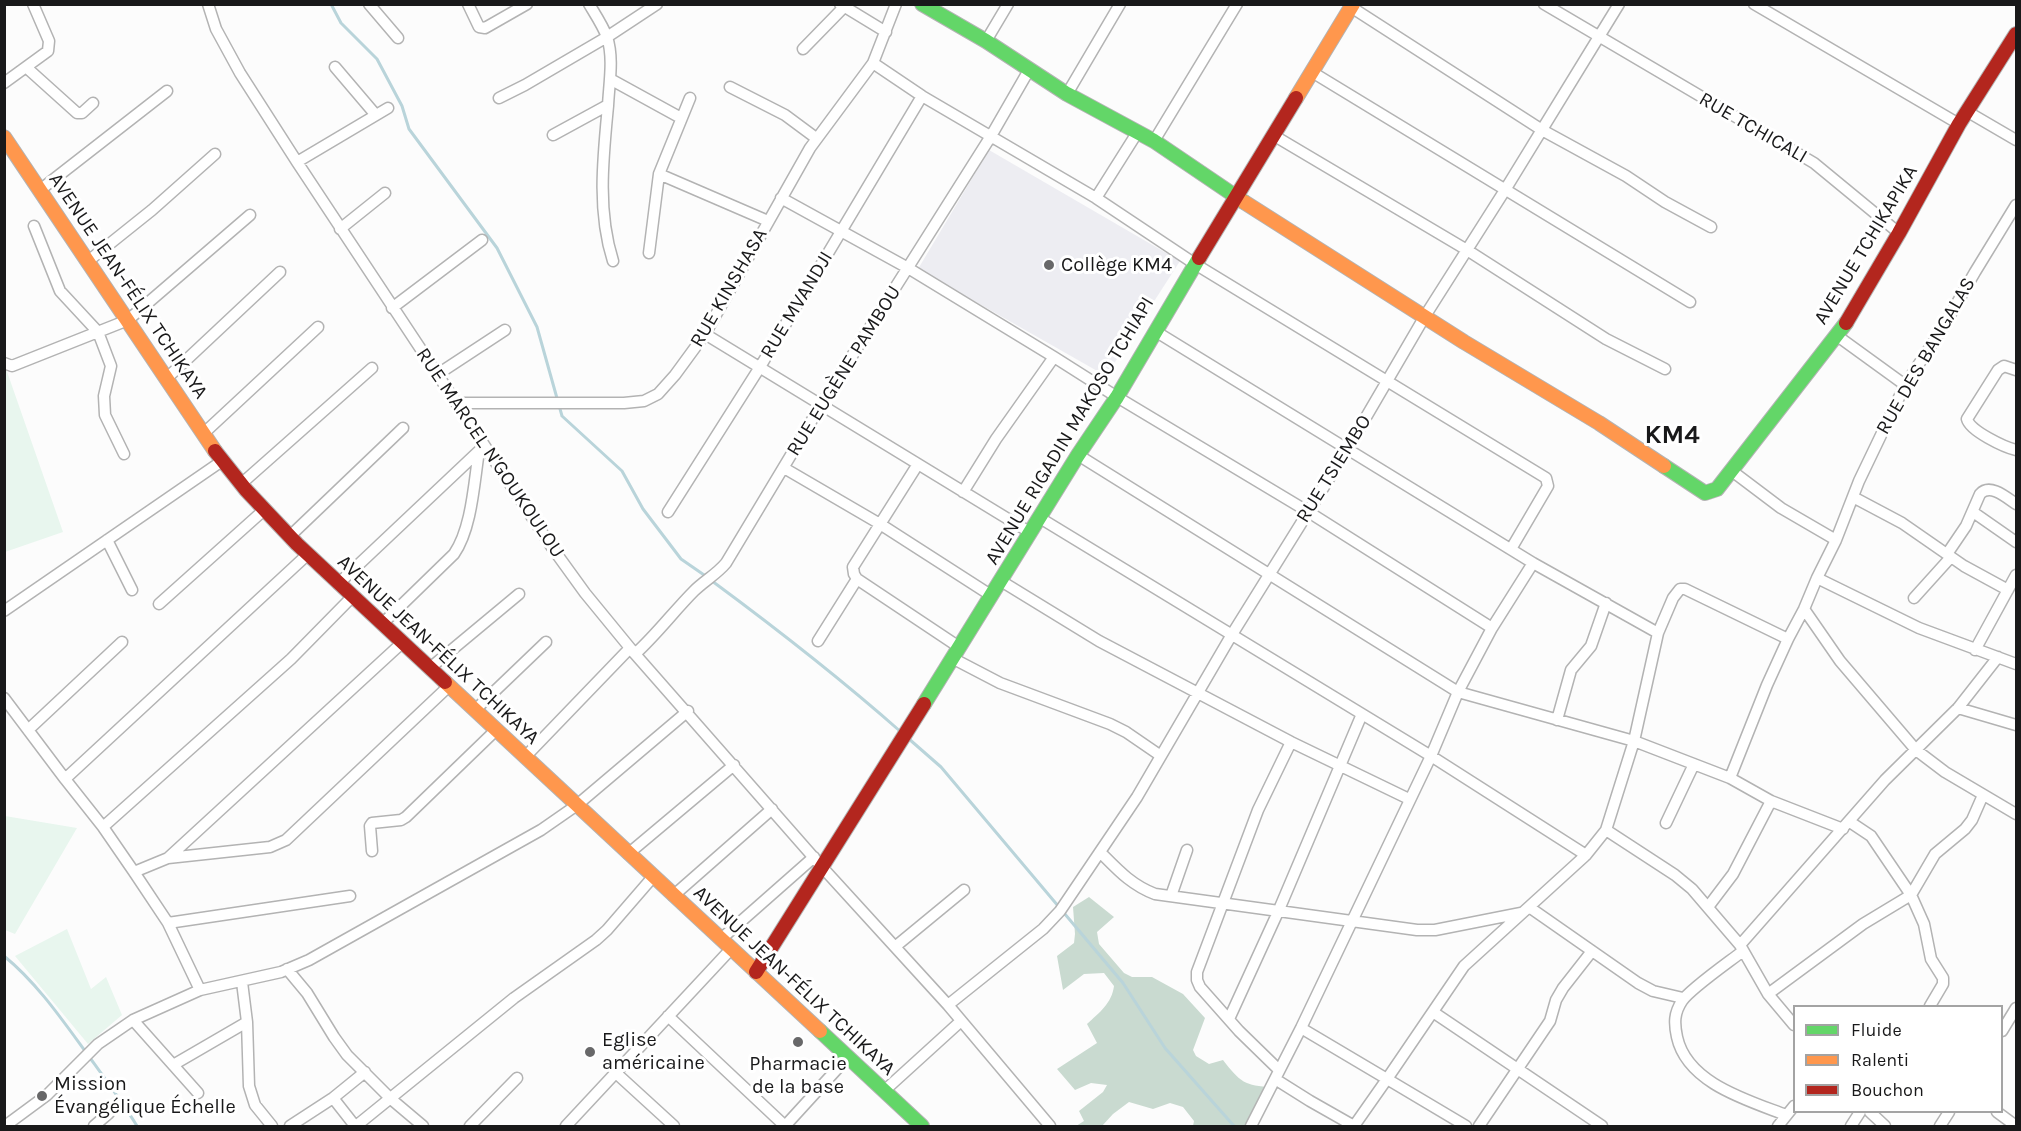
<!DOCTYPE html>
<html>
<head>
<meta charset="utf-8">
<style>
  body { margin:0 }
  #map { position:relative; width:2021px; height:1131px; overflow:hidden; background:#fcfcfc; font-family:Karla,sans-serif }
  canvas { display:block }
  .frame { position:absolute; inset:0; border:6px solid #19191a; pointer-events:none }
  .legend { position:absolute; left:1793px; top:1005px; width:210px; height:108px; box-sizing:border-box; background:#fff; border:2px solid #a3a3a3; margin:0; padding:8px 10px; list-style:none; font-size:18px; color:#19191a }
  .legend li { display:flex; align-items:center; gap:12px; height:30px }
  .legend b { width:30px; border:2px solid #a3a3a3 }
</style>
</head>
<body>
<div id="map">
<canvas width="2021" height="1131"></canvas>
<div class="frame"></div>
<ul class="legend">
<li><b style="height:8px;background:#63d668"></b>Fluide</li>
<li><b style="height:8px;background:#ff974d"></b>Ralenti</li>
<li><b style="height:8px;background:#b3261e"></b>Bouchon</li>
</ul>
</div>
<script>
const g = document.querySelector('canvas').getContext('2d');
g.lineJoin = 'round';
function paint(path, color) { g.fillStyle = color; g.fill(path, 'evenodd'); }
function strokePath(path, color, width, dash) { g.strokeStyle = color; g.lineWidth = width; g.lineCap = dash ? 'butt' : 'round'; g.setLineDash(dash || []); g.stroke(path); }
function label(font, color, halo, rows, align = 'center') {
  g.font = font + ' Karla,sans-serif'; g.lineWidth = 6; g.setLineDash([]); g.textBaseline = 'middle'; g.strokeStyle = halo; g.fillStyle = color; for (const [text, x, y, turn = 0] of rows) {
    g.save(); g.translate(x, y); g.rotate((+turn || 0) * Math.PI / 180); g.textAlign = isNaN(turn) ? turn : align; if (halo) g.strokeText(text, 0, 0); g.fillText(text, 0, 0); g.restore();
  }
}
paint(new Path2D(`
  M 989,150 L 1180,261 L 1106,376 L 918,269 Z`), '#ededf2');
paint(new Path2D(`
  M 4,363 L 63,532 L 5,552 L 4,552 Z
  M 5,816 L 77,828 L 15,934 L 5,930 Z
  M 67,929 L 91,989 L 106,977 L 122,1015 L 88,1044 L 15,956 Z`), '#e8f6ee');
paint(new Path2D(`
  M 1089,897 L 1114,917 L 1097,932 L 1099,944 L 1124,973 L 1132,977 L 1152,977 L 1183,994 L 1205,1018 L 1193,1050 L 1196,1056 L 1209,1064 L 1223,1060 C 1240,1082 1245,1086 1272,1087 L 1255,1126 L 1193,1126 L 1194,1121 L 1183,1107 L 1170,1103 L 1153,1109 L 1129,1102 L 1113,1114 L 1102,1126 L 1076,1126 L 1084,1121 L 1079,1111 L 1103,1092 L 1107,1085 L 1091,1083 L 1075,1090 L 1057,1069 L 1097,1043 L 1087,1024 C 1099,1013 1112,1003 1114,986 L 1104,973 L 1084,974 L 1063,990 L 1057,956 L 1074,943 L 1075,934 L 1073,907 Z`), '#c9dad0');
strokePath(new Path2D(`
  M 331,4 L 341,23 L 377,59 L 402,106 L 409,129 L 497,248 L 537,327 L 562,416 L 622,471 L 643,509 L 681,559 L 707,577
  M 712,581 C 777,629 841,679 901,732
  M 909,739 L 941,767 L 1123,983 L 1165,1048 L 1234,1126
  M 4,956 C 36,982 61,1018 85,1051 C 103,1076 121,1100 137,1126`), '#b9d4da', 3);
const street = new Path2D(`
  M 208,4 L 216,29 L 240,73 L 297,162 L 551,546 L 585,593 L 635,654 L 822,867 L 948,1005 L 1050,1126
  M 369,4 L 398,38
  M 468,4 L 479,27 L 485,28 L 527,4
  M 589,4 C 595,14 603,26 607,37 C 614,58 609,84 608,106 C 603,158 597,211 613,261
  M 840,4 L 886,32
  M 1544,4 L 1814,163 L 1899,233
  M 1754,4 L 1959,124
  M 1351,7 L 1542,130 L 1626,176 L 1665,202 L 1711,227
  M 986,41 L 1008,4
  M 803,49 L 844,7
  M 873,63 L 922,96 L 1096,198 L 1195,264 L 1546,478 L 1548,486 L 1511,549
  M 335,67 L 375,114
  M 27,68 L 77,113 L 82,113 L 93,103
  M 1312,72 L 1690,302
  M 610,79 L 681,118
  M 4,83 L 48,51 L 49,41 L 33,4
  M 730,87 L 785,115 L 816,138
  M 1067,94 L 1120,4
  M 499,98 L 525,85 L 607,37 L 657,4
  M 1968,112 L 2016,140
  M 553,135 L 608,105
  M 1273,135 L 1467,250 L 1606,339 L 1665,369
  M 1154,141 L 1237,4
  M 297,162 L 388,108
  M 659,174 L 768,221
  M 40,190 L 167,91
  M 781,198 L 908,268 L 1054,357 L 1117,397 L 1307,511 L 1492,628
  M 1096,198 L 1137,133
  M 34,226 L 60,291 L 98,332 L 111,366 L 104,396 L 105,415 L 124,454
  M 340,229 L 385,193
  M 649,253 L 659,174 L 690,98
  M 87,262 L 152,210 L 215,154
  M 392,308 L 482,240
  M 1155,331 L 1533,563 L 1658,633
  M 705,334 L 1031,533
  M 1836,335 L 1905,385
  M 4,363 L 12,366 L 128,320 L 250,215
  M 2016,370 L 2004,366 L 1998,370 L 1967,419 C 1970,431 2004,447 2016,450
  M 438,374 L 505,330
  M 167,378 L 280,272
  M 456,403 L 624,403 L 644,401 L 658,394 L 675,375 L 705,334 L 810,148 L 873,63 L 896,4
  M 204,433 L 318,327
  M 1078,455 L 1458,692 L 1634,741 L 1730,778 L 1771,801 L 1843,829
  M 918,464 L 853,567 L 854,574 L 857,579 L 959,647
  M 784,468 L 880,524 L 992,596
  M 1732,471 L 1781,508 L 1836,540
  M 241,484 L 372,368
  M 963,492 L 996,439 L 1054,357
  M 1853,497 L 1902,523 L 1964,566 L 2008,590
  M 668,512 L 760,367 L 922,96
  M 1973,512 L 2016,542
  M 1040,518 L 1431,756 L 1586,855
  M 289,537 L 403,428
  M 107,540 L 132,590
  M 1947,554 L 1966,526 L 1980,494 C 1990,483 2006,497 2016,504
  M 1817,578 L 1919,628 L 2016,664
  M 1001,581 L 1099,641 L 1291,742 L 1409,799
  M 338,584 L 480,450
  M 1914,598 L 1951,557
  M 159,604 L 264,510
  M 1804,609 L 1840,661 L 1916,750 L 1945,772 L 2016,814
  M 4,611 L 222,461
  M 382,624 L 454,554 C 472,528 474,482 479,451
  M 818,641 L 857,579
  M 1975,650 L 2016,575
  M 635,654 C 657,634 674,611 694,591 C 704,581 717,574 726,563 L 821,405 L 991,136 L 1029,70
  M 952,658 L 1000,683 L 1110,724 L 1126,732 L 1161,756
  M 430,668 L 519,594
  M 4,698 L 65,779 L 103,827 L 134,872 L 168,923 L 200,990
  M 1958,708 L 2016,725
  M 475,710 L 546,642
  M 1557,720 L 1571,670 L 1591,646 L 1606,603
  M 28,730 L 122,642
  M 525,757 L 630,648
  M 1730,778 L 1767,685 L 1788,639 L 1804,609 L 1817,578 L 1836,540 L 1859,481 L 1905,385 L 1942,329 L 1975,272 L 2016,205
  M 65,779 L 307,555
  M 1850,822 L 1871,836 L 1911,895 L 1924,924 L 1931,959 L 1943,978 L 1943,984 L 1930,1006
  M 1666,823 L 1694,764
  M 103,827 L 291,659 L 352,597
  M 1606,830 L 1675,875 L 1692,889 L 1740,945 L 1768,994 L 1794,1025
  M 372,851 L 370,826 L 372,823 L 401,820 L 406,817 L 496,730
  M 1100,852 C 1117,869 1131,885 1155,894 L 1417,930 L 1435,930 L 1521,913
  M 628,854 L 734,765
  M 168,858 L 270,847 L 286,840 L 449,686
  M 134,872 L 168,858 L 403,642
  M 673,896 L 772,809
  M 1171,896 L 1187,850
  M 1529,907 L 1638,983 L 1653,991 L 1683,998
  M 1708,907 L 1733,874 L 1771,801
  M 168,923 L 350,896
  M 721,939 L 814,857
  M 1740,945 L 1885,780 L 1958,708 L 1998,657
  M 896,946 L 964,890
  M 1743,951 C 1729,962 1690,989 1682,1001 C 1674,1013 1674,1023 1677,1037 C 1687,1083 1747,1100 1786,1115
  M 287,969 L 307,993 L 334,1037 L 347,1055 L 391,1099 L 423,1126
  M 242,982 L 247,1022 L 249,1086 L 255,1105 L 272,1126
  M 1768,994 L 1863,924 L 1911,895 L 1935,854 L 1965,829 L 1972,820 L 1983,795
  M 948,1005 L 1043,929 L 1060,911 L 1137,797 L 1231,636 L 1348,448 L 1425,316 L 1505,190 L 1619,4
  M 1433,1012 L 1602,1126
  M 668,1016 L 785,1126
  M 1229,1019 L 1278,912 L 1362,714
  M 133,1020 L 198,1093
  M 1301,1028 L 1387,1079 L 1464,966 L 1586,855 L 1606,830 L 1634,741 L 1658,633 L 1673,598 L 1680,589 L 1685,589 L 1788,639
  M 2002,1031 L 2016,1008
  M 173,1065 L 247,1022
  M 1279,1070 L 1239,1031 L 1200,987 L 1197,980 L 1197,972 L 1258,810 L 1291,742
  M 616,1073 L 674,1126
  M 1275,1079 L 1310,1101 L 1354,1126
  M 884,1091 L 961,1021
  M 333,1098 L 355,1126
  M 1870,1112 L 1885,1126
  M 1997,1112 L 2016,1126
  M 5,1126 L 47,1095 L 98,1044 L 133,1020 L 200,990 L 281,972 L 309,960 L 541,830 L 577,805 L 688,711
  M 94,1126 L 109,1113
  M 290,1126 L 333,1098 L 365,1072
  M 356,1126 L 514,998 L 596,940 L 607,930 L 652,878
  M 470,1126 L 517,1078
  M 566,1126 L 731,949
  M 785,1126 L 848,1057
  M 1251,1126 L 1301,1028 L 1431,756 L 1458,692 L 1492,628 L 1533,563
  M 1354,1126 L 1387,1079 L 1466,1126
  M 1479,1126 L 1550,1021 L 1556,1000 L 1563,988 L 1592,951
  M 1778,1126 L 1794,1106
  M 1851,1126 L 1860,1112
  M 1940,1126 L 1949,1112`);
const fast = new Path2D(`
  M 922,4 L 986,41 L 1067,94 L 1154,141 L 1244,202
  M 1664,466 L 1705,493 L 1717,489 L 1846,323
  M 924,704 L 1078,455 L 1117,397 L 1199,258
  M 820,1031 L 922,1126`);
const slow = new Path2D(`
  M 1296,98 L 1353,4
  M 4,137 L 215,451
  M 1244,202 L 1464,342 L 1599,423 L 1664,466
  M 445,682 L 820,1031`);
const jam = new Path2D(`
  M 1199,258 L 1296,98
  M 1846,323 L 1899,233 L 1959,124 L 2016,34
  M 215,451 L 246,490 L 297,544 L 445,682
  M 756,972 L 924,704`);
strokePath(street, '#b3b3b3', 13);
strokePath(fast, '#b3b3b3', 16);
strokePath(slow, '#b3b3b3', 16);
strokePath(jam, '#b3b3b3', 16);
strokePath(street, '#fff', 10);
strokePath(fast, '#63d668', 14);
strokePath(slow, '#ff974d', 14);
strokePath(jam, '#b3261e', 14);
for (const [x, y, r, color] of [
  [1049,265,6,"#686869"],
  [798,1042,6,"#686869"],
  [590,1052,6,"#686869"],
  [42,1096,6,"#686869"]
]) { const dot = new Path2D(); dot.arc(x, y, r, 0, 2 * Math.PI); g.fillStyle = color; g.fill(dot); strokePath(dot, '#fff', 2); }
label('20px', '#19191a', '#fff', [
  ["RUE TCHICALI",1753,128,30],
  ["AVENUE TCHIKAPIKA",1866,245,-59],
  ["AVENUE JEAN-FÉLIX TCHIKAYA",128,286,56],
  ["RUE KINSHASA",729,288,-60],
  ["RUE MVANDJI",797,305,-59],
  ["RUE DES BANGALAS",1926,356,-60],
  ["RUE EUGÈNE PAMBOU",844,371,-58],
  ["AVENUE RIGADIN MAKOSO TCHIAPI",1070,431,-59],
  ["RUE MARCEL N'GOUKOULOU",490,453,56],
  ["RUE TSIEMBO",1334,469,-58],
  ["AVENUE JEAN-FÉLIX TCHIKAYA",438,650,43],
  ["AVENUE JEAN-FÉLIX TCHIKAYA",794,981,43]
]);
label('20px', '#19191a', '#fff', [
  ["Collège KM4",1061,265],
  ["Eglise",602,1040],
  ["américaine",602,1063],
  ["Pharmacie",798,1064,"center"],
  ["de la base",798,1087,"center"],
  ["Mission",54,1084],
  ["Évangélique Échelle",54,1107]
], 'left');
label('bold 26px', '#19191a', '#fff', [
  ["KM4",1672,436]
]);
</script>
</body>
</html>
